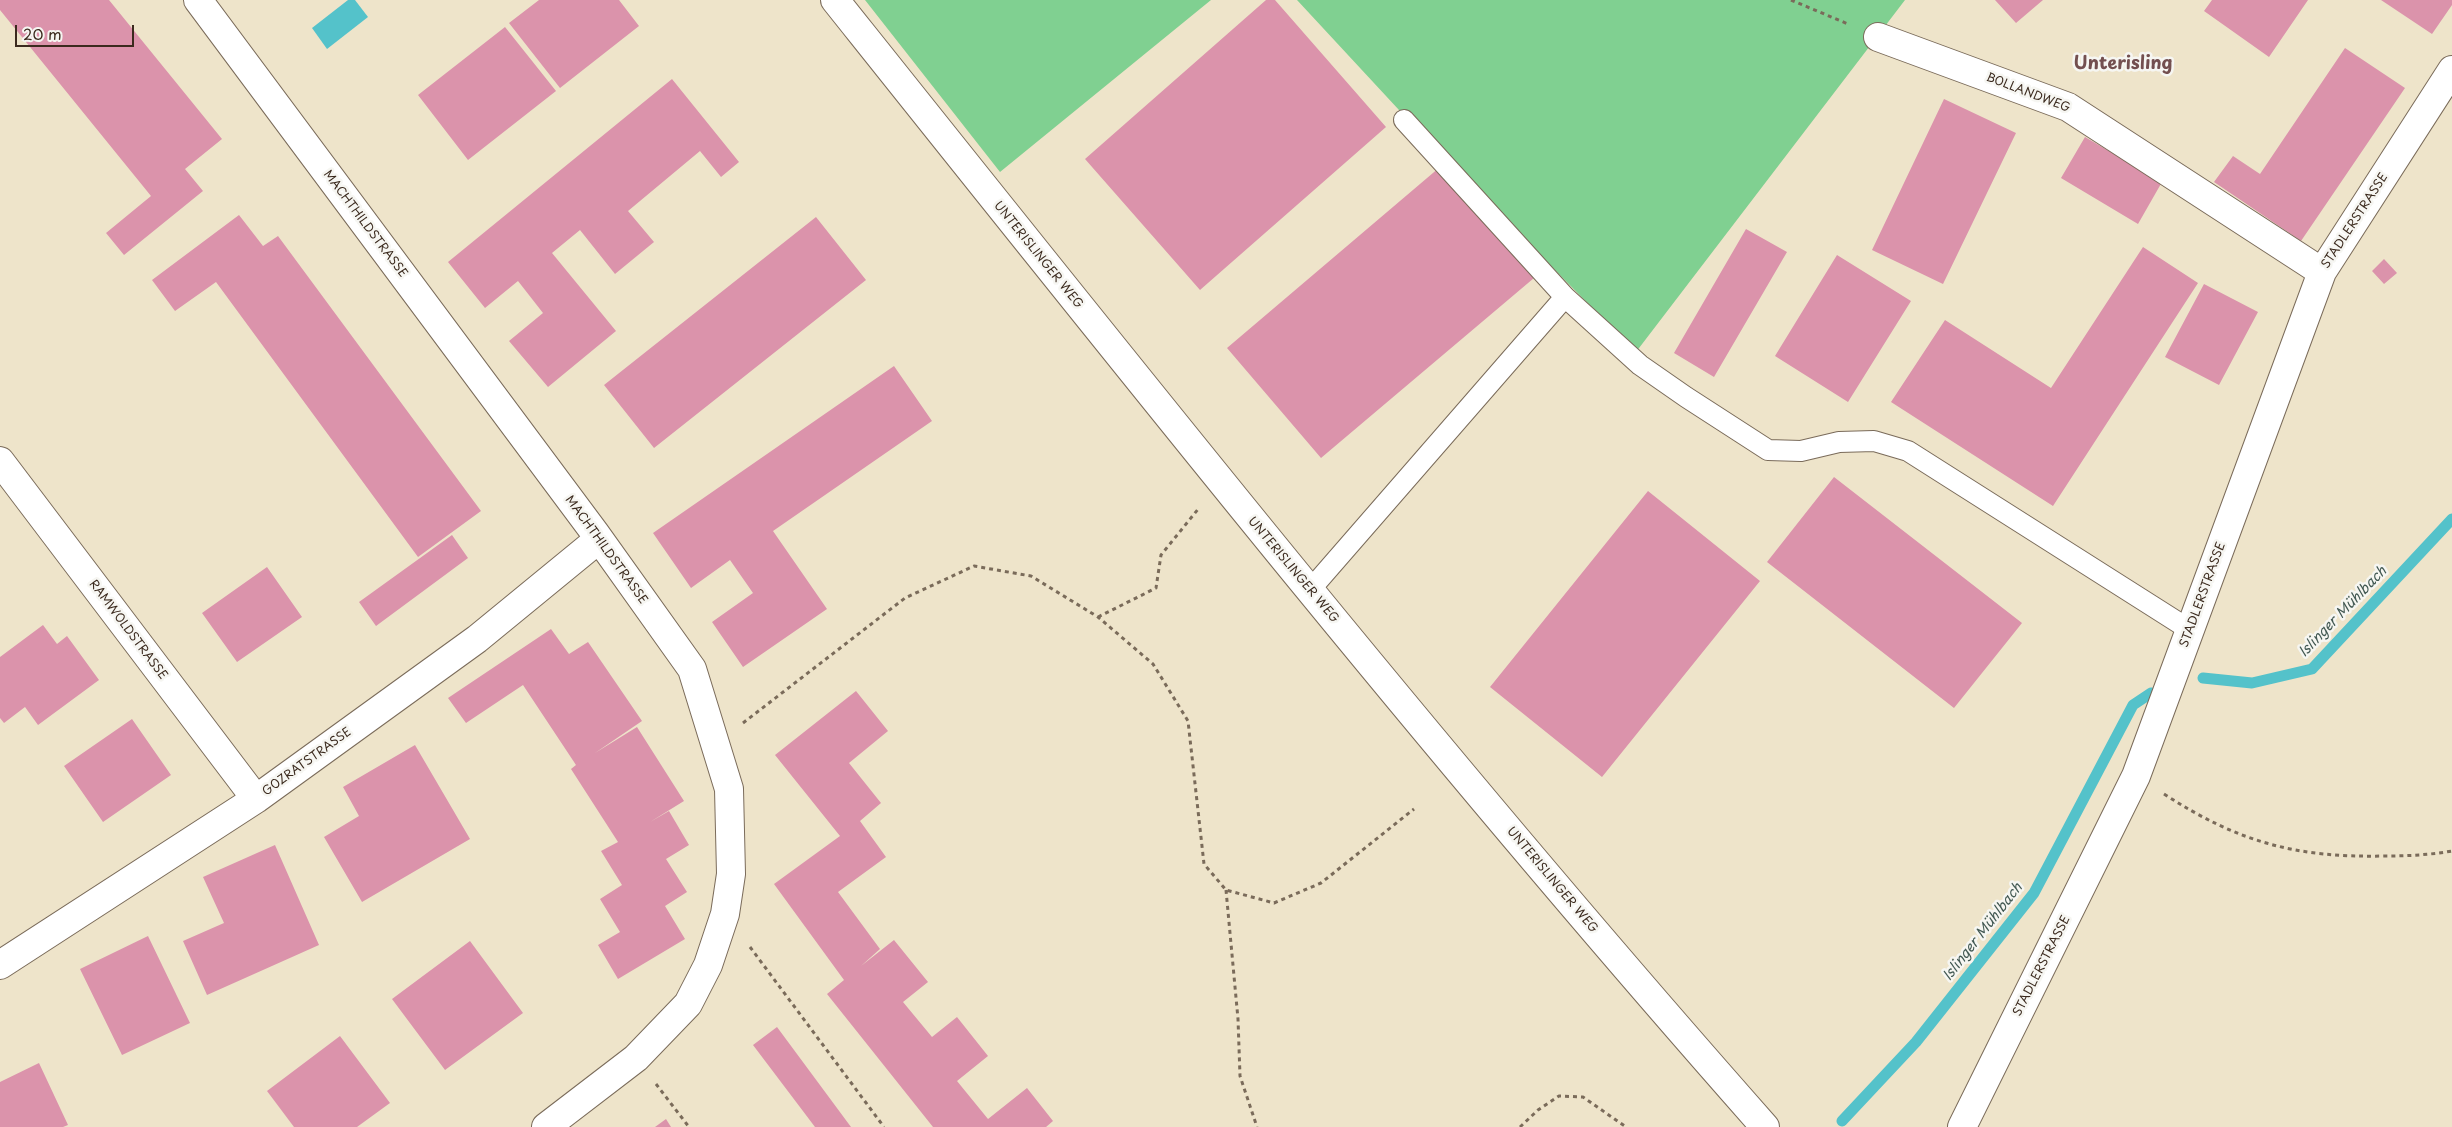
<!DOCTYPE html>
<html>
<head>
<meta charset="utf-8">
<style>
  body { margin:0 }
  #map { position:relative; width:2452px; height:1127px; overflow:hidden; background:#eee4ca; font-family:"Playpen Sans",sans-serif }
  canvas { display:block }
  .scale { position:absolute; left:15px; top:25px; width:119px; height:22px; box-sizing:border-box; border:2px solid #3b2a1e; border-top:0; padding-left:6px; font-size:15px; line-height:18px; white-space:nowrap; color:#3b2a1e; -webkit-text-stroke:4px #f6f6f2; paint-order:stroke }
</style>
</head>
<body>
<div id="map">
<canvas width="2452" height="1127"></canvas>
<div class="scale">20 m</div>
</div>
<script>
const g = document.querySelector('canvas').getContext('2d');
g.lineJoin = 'round';
function paint(path, color) { g.fillStyle = color; g.fill(path, 'evenodd'); }
function strokePath(path, color, width, dash) { g.strokeStyle = color; g.lineWidth = width; g.lineCap = dash ? 'butt' : 'round'; g.setLineDash(dash || []); g.stroke(path); }
function label(font, color, halo, rows, align = 'center') {
  g.font = font + ' "Playpen Sans",sans-serif'; g.lineWidth = 5; g.setLineDash([]); g.textBaseline = 'middle'; g.strokeStyle = halo; g.fillStyle = color; for (const [text, x, y, turn = 0] of rows) {
    g.save(); g.translate(x, y); g.rotate((+turn || 0) * Math.PI / 180); g.textAlign = isNaN(turn) ? turn : align; if (halo) g.strokeText(text, 0, 0); g.fillText(text, 0, 0); g.restore();
  }
}
paint(new Path2D(`
  M 865,0 L 1211,0 L 1000,172 Z
  M 1297,0 L 1905,0 L 1636,352 L 1437,151 Z`), '#80d091');
paint(new Path2D(`
  M 348,0 L 355,0 L 368,17 L 327,49 L 312,28 Z`), '#54c2ca');
strokePath(new Path2D(`
  M 2203,678 L 2252,683 L 2312,669 L 2452,519
  M 1842,1121 L 1916,1042 L 2034,893 L 2133,705 L 2151,693`), '#54c2ca', 11);
paint(new Path2D(`
  M 0,0 L 109,0 L 222,139 L 185,169 L 203,191 L 124,255 L 106,233 L 151,196 L 0,10 Z
  M 539,0 L 619,0 L 639,26 L 560,88 L 509,23 Z
  M 1266,0 L 1275,0 L 1386,127 L 1200,290 L 1085,159 Z
  M 1995,0 L 2043,0 L 2016,23 Z
  M 2212,0 L 2308,0 L 2269,57 L 2204,11 Z
  M 2381,0 L 2452,0 L 2452,5 L 2432,34 Z
  M 505,27 L 556,91 L 468,160 L 418,95 Z
  M 2345,48 L 2405,88 L 2301,241 L 2214,182 L 2233,156 L 2260,174 Z
  M 672,79 L 739,162 L 721,177 L 700,151 L 628,211 L 654,242 L 615,274 L 580,230 L 552,253 L 616,331 L 548,387 L 509,341 L 543,313 L 518,281 L 485,308 L 448,262 Z
  M 1944,99 L 2016,133 L 1943,284 L 1872,250 Z
  M 2085,137 L 2162,182 L 2138,224 L 2061,178 Z
  M 1440,167 L 1534,278 L 1321,458 L 1227,348 Z
  M 239,215 L 263,246 L 278,236 L 481,511 L 418,557 L 216,282 L 175,311 L 152,280 Z
  M 816,217 L 866,280 L 654,448 L 604,385 Z
  M 1746,229 L 1787,252 L 1714,377 L 1674,353 Z
  M 2143,247 L 2198,283 L 2053,506 L 1891,402 L 1945,320 L 2051,388 Z
  M 1837,255 L 1911,301 L 1848,402 L 1775,356 Z
  M 2384,259 L 2397,273 L 2384,284 L 2372,271 Z
  M 2204,284 L 2258,312 L 2219,385 L 2165,357 Z
  M 894,366 L 932,421 L 773,531 L 827,609 L 743,667 L 712,622 L 753,593 L 730,560 L 691,588 L 653,533 Z
  M 1834,477 L 2022,623 L 1954,708 L 1767,562 Z
  M 1648,491 L 1760,581 L 1602,777 L 1490,687 Z
  M 452,535 L 468,558 L 376,626 L 359,602 Z
  M 267,567 L 302,617 L 237,662 L 202,613 Z
  M 43,625 L 57,644 L 67,636 L 99,680 L 38,725 L 25,707 L 4,723 L 0,718 L 0,657 Z
  M 551,629 L 569,654 L 588,642 L 642,721 L 595,753 L 637,727 L 684,801 L 650,822 L 669,811 L 689,845 L 666,859 L 687,892 L 665,906 L 685,939 L 618,979 L 598,945 L 620,932 L 600,899 L 622,885 L 601,851 L 618,842 L 571,769 L 576,765 L 523,685 L 466,723 L 448,698 Z
  M 856,691 L 888,731 L 849,763 L 881,803 L 860,821 L 886,857 L 838,892 L 880,949 L 861,966 L 894,940 L 928,982 L 903,1002 L 932,1037 L 957,1017 L 988,1056 L 957,1081 L 988,1119 L 1027,1088 L 1053,1121 L 1046,1127 L 933,1127 L 827,994 L 844,980 L 774,884 L 840,836 L 775,755 Z
  M 132,719 L 171,775 L 103,822 L 64,766 Z
  M 415,745 L 470,839 L 362,902 L 324,837 L 359,816 L 343,787 Z
  M 275,845 L 319,945 L 207,995 L 183,941 L 224,923 L 203,877 Z
  M 148,936 L 190,1023 L 122,1055 L 80,969 Z
  M 470,941 L 523,1013 L 445,1070 L 392,999 Z
  M 777,1027 L 851,1127 L 815,1127 L 753,1045 Z
  M 340,1036 L 390,1103 L 357,1127 L 294,1127 L 267,1091 Z
  M 39,1063 L 68,1125 L 63,1127 L 0,1127 L 0,1082 Z
  M 666,1119 L 671,1127 L 655,1127 Z`), '#db93ab');
const service = new Path2D(`
  M 1404,120 L 1565,297 L 1640,365 L 1686,397 L 1768,450 L 1801,451 L 1839,442 L 1874,441 L 1908,451 L 2190,630
  M 1310,590 L 1565,297`);
const minor = new Path2D(`
  M 198,0 L 595,533 L 692,669 L 729,789 L 731,874 L 725,914 L 708,965 L 688,1004 L 636,1058 L 546,1127
  M 1878,37 L 2068,107 L 2322,272
  M 0,461 L 256,799
  M 0,965 L 256,799 L 477,639 L 599,539
  M 1962,1127 L 2136,776 L 2322,272 L 2452,70`);
const tertiary = new Path2D(`
  M 835,0 C 1139,381 1442,762 1765,1127`);
strokePath(service, '#7a6b5a', 22);
strokePath(minor, '#7a6b5a', 30);
strokePath(tertiary, '#7a6b5a', 30);
strokePath(new Path2D(`
  M 1791,0 L 1848,24
  M 1098,617 L 1156,588 L 1161,555 L 1199,508
  M 743,723 L 905,598 L 974,566 L 1031,576 L 1098,617 L 1153,664 L 1188,721 L 1204,864 L 1226,890 L 1274,903 L 1321,883 L 1414,809
  M 2164,794 C 2238,842 2296,858 2384,856 C 2407,856 2429,855 2452,851
  M 1226,890 L 1238,1019 L 1240,1076 L 1257,1127
  M 750,947 L 884,1127
  M 656,1084 L 689,1127
  M 1520,1127 L 1538,1110 L 1559,1096 L 1583,1097 L 1626,1127`), '#7a6b5a', 3, [4, 4]);
strokePath(service, '#fff', 20);
strokePath(minor, '#fff', 28);
strokePath(tertiary, '#fff', 28);
label('12px', '#3b2a1e', '#f6f6f2', [
  ["BOLLANDWEG",2028,93,21],
  ["STADLERSTRASSE",2355,221,-57],
  ["MACHTHILDSTRASSE",365,224,53],
  ["UNTERISLINGER WEG",1038,255,51],
  ["MACHTHILDSTRASSE",606,550,54],
  ["UNTERISLINGER WEG",1293,570,50],
  ["STADLERSTRASSE",2203,595,-70],
  ["RAMWOLDSTRASSE",128,630,53],
  ["GOZRATSTRASSE",307,762,-36],
  ["UNTERISLINGER WEG",1552,880,50],
  ["STADLERSTRASSE",2042,966,-63]
]);
label('italic 14px', '#425852', '#f6f6f2', [
  ["Islinger Mühlbach",2343,612,-46],
  ["Islinger Mühlbach",1983,932,-52]
]);
label('bold 18px', '#734f4f', '#f6f6f2', [
  ["Unterisling",2123,64]
]);
</script>
</body>
</html>
